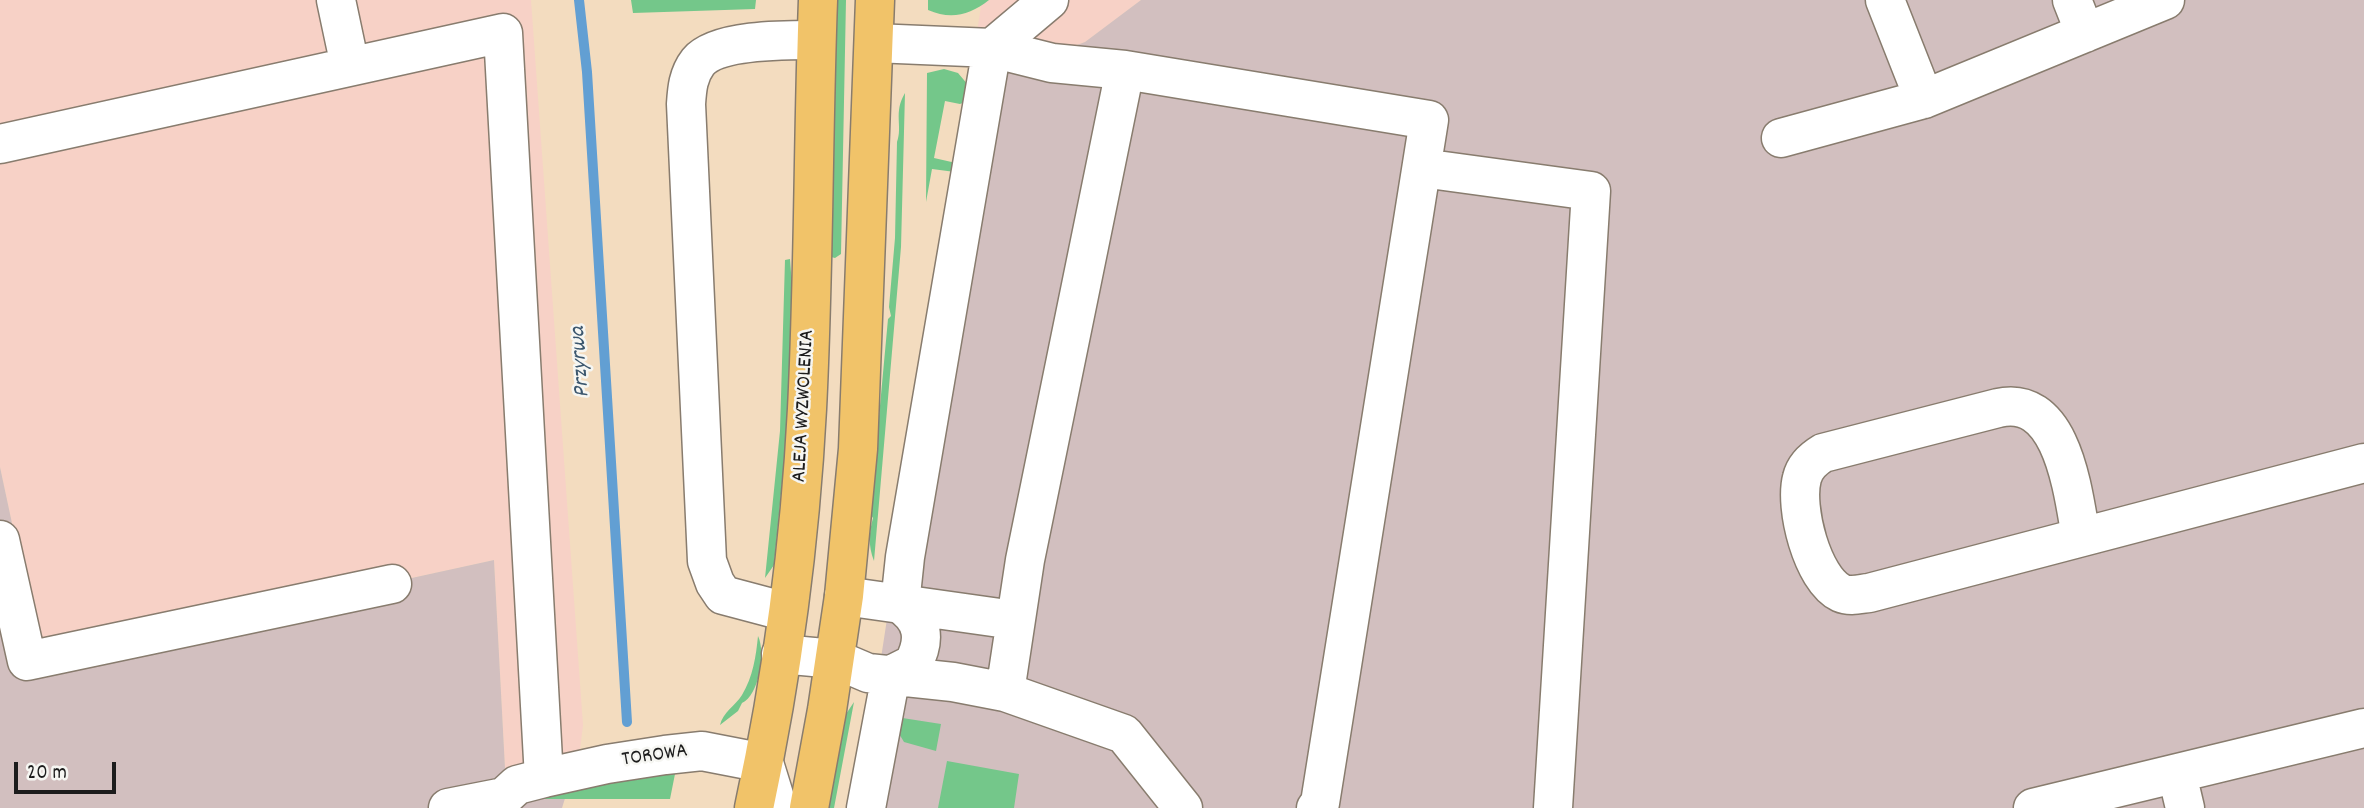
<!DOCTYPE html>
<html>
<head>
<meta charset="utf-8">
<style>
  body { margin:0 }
  #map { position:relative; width:2364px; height:808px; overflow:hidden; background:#f3dcbf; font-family:Dekko,sans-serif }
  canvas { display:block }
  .scale { position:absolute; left:14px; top:762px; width:102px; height:32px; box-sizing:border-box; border:4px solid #1c1c1c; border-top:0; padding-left:9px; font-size:21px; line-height:24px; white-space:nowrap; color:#1c1c1c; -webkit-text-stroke:5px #f6f6f2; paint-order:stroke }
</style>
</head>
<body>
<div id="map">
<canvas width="2364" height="808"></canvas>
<div class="scale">20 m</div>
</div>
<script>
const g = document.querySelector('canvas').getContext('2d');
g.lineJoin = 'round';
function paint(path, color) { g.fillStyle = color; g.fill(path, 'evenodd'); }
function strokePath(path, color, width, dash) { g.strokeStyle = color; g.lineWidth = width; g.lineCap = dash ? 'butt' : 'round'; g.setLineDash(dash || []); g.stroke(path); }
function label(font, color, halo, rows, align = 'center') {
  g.font = font + ' Dekko,sans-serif'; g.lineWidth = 5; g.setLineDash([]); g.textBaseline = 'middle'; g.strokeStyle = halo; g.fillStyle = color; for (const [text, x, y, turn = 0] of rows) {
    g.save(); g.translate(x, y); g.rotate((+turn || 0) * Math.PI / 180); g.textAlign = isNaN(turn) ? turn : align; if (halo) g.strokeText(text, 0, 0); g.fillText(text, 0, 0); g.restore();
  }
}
paint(new Path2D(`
  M 0,0 L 531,0 L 583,725 L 580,750 L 505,768 L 494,560 L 41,659 L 0,467 Z
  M 982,0 L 1141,0 L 1085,42 L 1071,47 L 972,64 Z`), '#f7d1c6');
paint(new Path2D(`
  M 1141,0 L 2364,0 L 2364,808 L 858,808 L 966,104 L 960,104 L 966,101 L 969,86 L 1085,42 Z
  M 0,467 L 41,659 L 494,560 L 505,768 L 580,750 L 562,808 L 0,808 Z`), '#d2bfbf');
paint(new Path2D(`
  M 631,0 L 756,0 L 755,9 L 633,13 Z
  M 836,0 L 846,0 L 841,254 L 835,258 L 831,257 Z
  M 928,0 L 989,0 C 970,15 951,20 928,10 Z
  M 944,69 L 958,73 L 969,86 L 966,101 L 960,104 L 945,101 L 934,158 L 956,163 L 955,172 L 932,169 L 926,202 L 927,73 Z
  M 905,93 L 901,247 L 874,561 C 868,545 869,533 873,518 L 870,514 L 888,319 L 891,316 L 889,307 L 895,238 L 897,142 C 903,126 893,113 905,93 Z
  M 790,259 L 793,299 L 791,313 L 793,316 L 785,453 L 774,565 L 765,578 L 780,431 L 785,260 Z
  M 758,636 C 766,652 759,696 742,703 L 738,711 L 720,725 C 723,712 735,706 742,695 C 753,677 756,656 758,636 Z
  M 854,702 L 834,808 L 827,808 L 832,782 L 835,780 L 834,771 L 846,714 Z
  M 896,717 L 941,724 L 936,751 L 904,742 L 898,732 Z
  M 947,761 L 1019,774 L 1014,808 L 938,808 Z
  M 677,764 L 670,799 L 529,799 Z`), '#74c78a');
strokePath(new Path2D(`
  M 579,0 L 587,72 L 627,722`), '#629fd3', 10);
const minor = new Path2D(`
  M 336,0 L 350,66
  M 1885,0 L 1924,99
  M 2072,0 L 2085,33
  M 874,43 L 992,48 L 1052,63 L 1125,70 L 1025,560 L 1005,692
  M 1125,70 L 1429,120 L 1320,803 L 1316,808
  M 1781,138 L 1924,99 L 2165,0
  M 0,144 L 503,33 L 544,778
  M 1422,168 L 1591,191 L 1553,808
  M 2081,537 C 2073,493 2063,393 1998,408 L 1823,453 C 1813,459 1805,466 1802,478 C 1794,507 1812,579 1841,593 C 1850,597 1860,594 1869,593 L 2364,463
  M 0,540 L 27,661 L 392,584
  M 844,596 L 1014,620
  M 787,612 L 723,595 L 715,583 L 707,561 L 686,104 C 687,89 688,75 698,62 C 717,39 788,40 816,40
  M 781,654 L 835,659 L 868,673 L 953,682 L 1005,692 L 1124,734 L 1183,808
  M 2177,774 L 2185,808
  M 448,808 L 504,797 L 517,785 L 544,778 L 607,764 L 665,755 L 702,751 L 764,763 L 778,808
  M 866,808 L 891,675 L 913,664 C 926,640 924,620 900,604 L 905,557 L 992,48 L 1049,0
  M 2033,808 L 2364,728`);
const major = new Path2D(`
  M 754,808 C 782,678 800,542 807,409 C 814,273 813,136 818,0
  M 809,808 L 827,710 L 844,596 L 858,449 L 875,0`);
strokePath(minor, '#887c6e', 41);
strokePath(major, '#887c6e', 41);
strokePath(minor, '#fff', 38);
strokePath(major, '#f1c369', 38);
label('21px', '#1c1c1c', '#f6f6f2', [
  ["ALEJA WYZWOLENIA",805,406,-87],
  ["TOROWA",655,757,-8]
]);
label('italic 23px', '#3c576e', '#f6f6f2', [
  ["Przyrwa",582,362,-94]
]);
</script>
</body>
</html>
